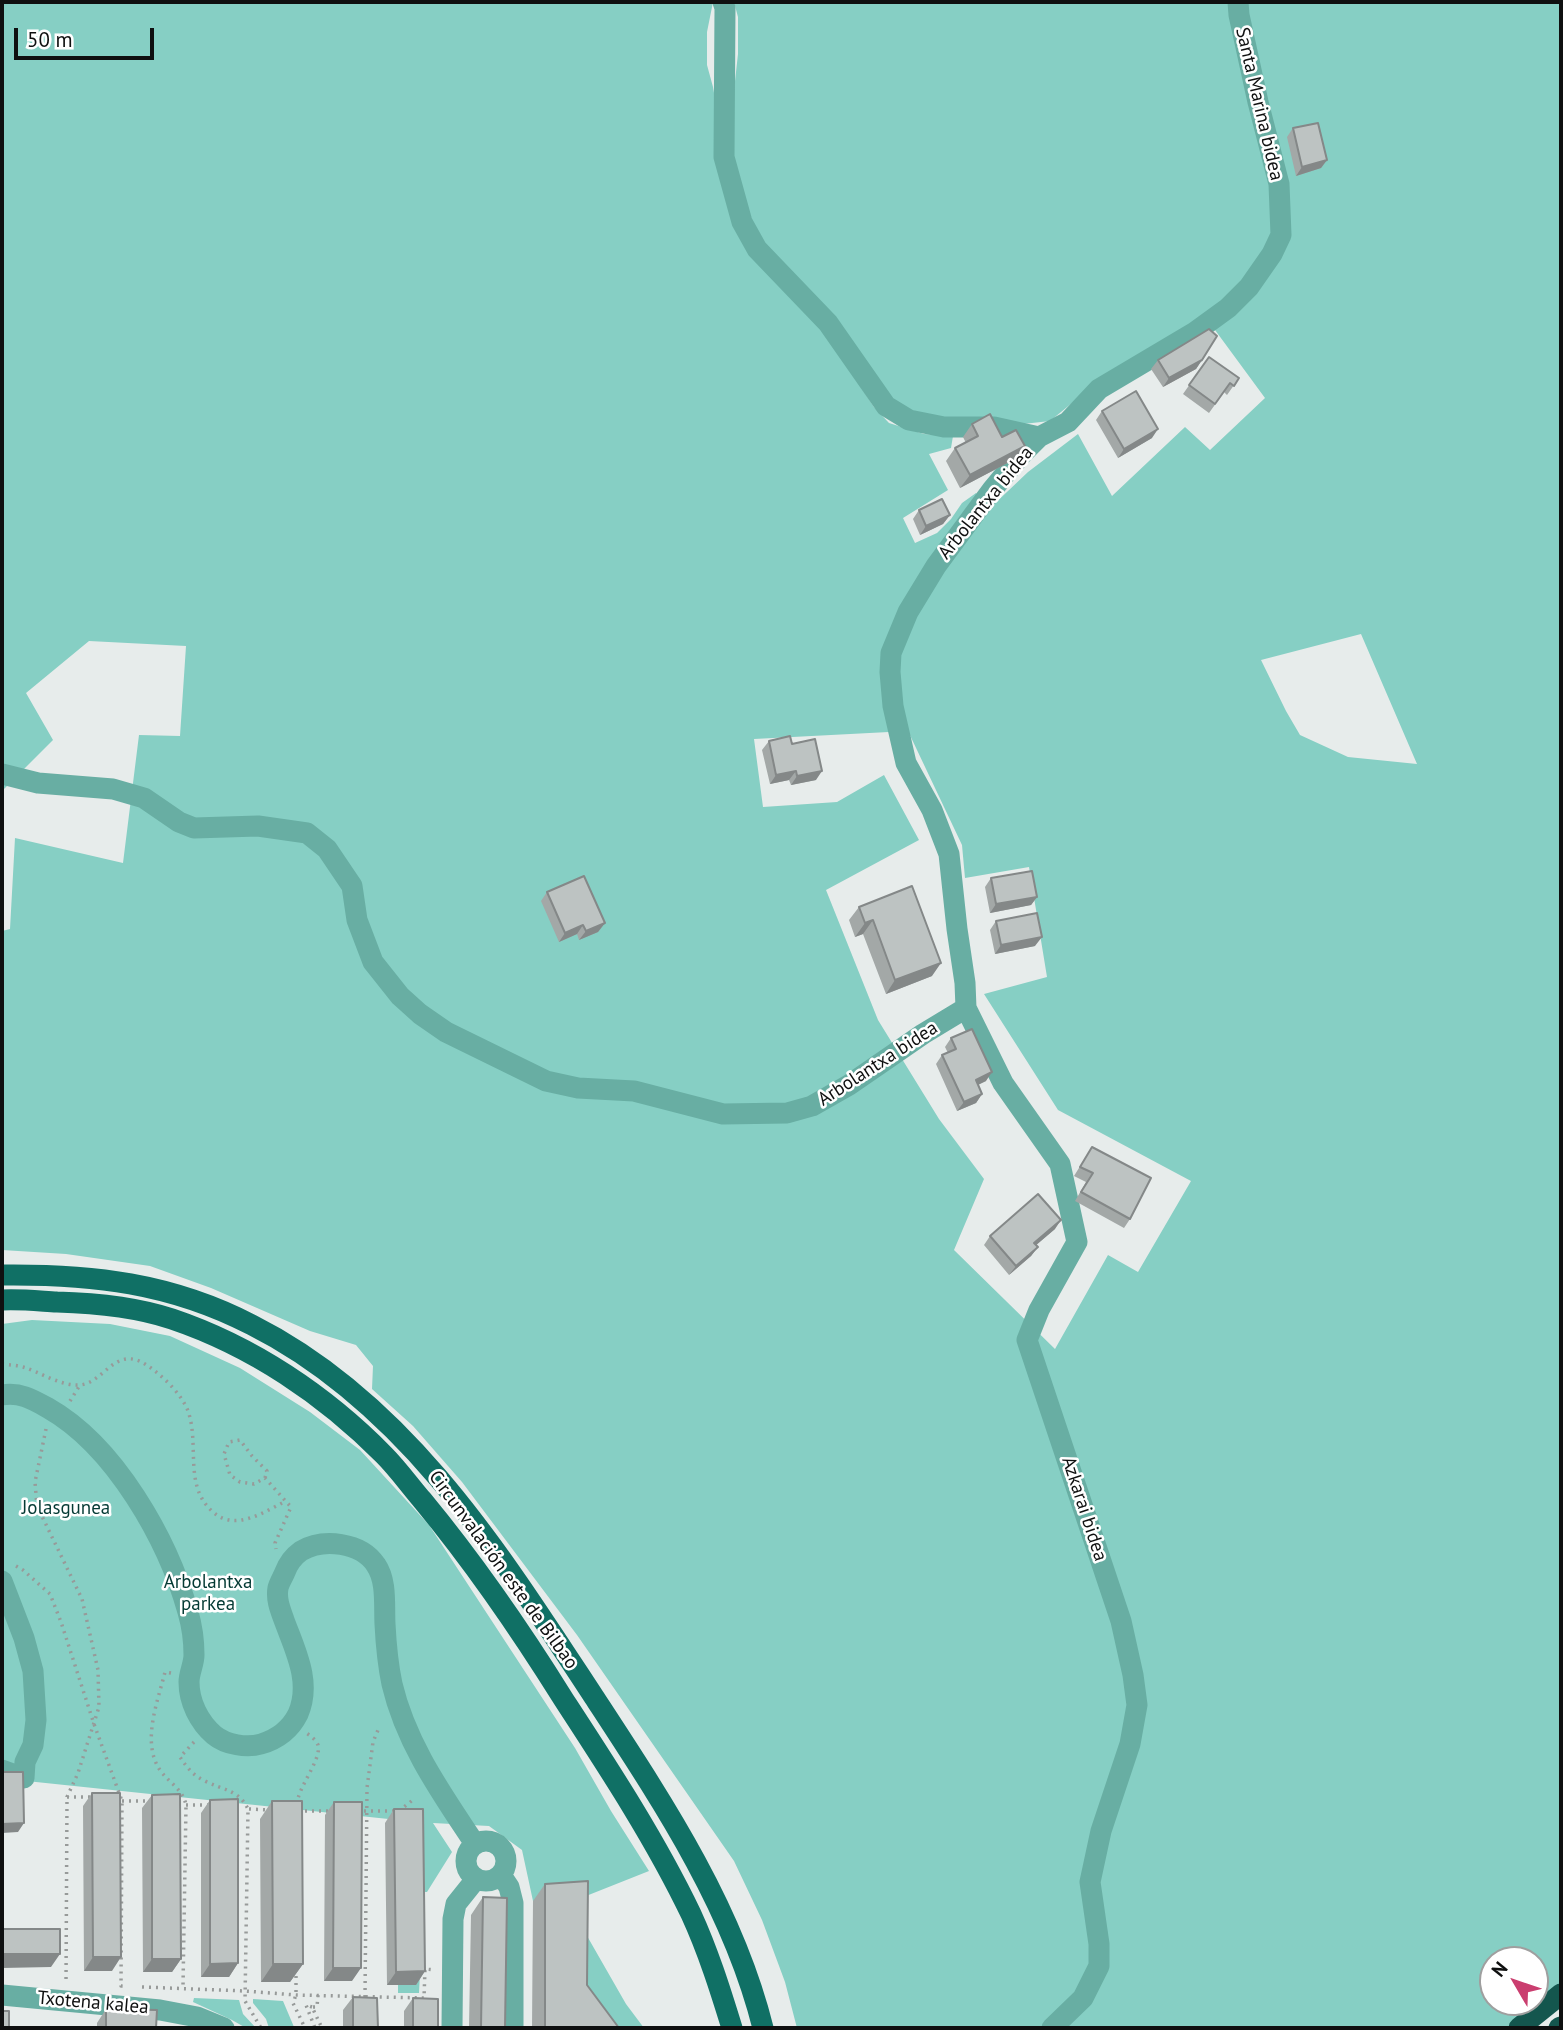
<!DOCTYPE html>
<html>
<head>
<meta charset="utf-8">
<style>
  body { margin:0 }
  #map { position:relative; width:1563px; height:2030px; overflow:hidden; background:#e7eceb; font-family:"PT Sans",sans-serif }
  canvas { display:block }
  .frame { position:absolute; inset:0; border:4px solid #0f1010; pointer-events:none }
  .north { position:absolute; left:1479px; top:1946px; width:70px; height:70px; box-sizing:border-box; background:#fff; border:2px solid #9f9f9f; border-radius:50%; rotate:309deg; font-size:19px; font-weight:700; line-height:28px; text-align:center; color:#0f1010 }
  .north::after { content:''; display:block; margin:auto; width:24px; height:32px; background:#ca3e6f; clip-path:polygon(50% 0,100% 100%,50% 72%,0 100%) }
  .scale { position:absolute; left:14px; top:28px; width:140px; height:32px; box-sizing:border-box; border:4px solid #0f1010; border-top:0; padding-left:9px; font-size:21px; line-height:24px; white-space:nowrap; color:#0f1010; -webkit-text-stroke:5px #fff; paint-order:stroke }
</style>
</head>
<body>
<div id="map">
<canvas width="1563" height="2030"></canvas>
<div class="frame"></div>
<div class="north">N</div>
<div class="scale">50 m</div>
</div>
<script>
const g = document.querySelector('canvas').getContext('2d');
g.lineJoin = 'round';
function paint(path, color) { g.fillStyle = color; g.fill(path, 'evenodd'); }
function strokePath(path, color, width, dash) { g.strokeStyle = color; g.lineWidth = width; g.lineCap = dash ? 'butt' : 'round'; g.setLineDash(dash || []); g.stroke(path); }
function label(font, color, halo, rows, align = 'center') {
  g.font = font + ' "PT Sans",sans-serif'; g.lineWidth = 5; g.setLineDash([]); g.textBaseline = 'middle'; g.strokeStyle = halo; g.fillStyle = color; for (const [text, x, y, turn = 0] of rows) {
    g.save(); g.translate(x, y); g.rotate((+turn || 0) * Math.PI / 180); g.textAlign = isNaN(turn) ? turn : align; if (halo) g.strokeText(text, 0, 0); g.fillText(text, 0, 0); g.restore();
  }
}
paint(new Path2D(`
  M 2,2 L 713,2 L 707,32 L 707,65 L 713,87 L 737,227 L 820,325 L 874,407 L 889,423 L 924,434 L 953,436 L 951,448 L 929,454 L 948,490 L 903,518 L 915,543 L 937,533 L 951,519 L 962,503 L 976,493 L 988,510 L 1028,472 L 1078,434 L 1112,496 L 1185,427 L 1210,450 L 1265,398 L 1204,315 L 1072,403 L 1050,421 L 1023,424 L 990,417 L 927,417 L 903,408 L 890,396 L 758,237 L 734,169 L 731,117 L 738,54 L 738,17 L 734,2 L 1561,2 L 1561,1995 L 1522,2028 L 797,2028 L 785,1982 L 762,1920 L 734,1861 L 577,1635 L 462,1482 L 413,1426 L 372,1389 L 373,1366 L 356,1345 L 310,1331 L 211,1288 L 150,1266 L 66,1254 L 2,1250 L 2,931 L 10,929 L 15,838 L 123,863 L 139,735 L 180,736 L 186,646 L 89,641 L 26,693 L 53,740 L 2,791 ZM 1361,634 L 1417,764 L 1348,757 L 1300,735 L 1286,711 L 1261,660 ZM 908,731 L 962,845 L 965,878 L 1029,867 L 1047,977 L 984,994 L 1058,1110 L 1191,1181 L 1138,1272 L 1108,1255 L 1055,1349 L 954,1250 L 984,1179 L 939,1119 L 878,1020 L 826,890 L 919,840 L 884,775 L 837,802 L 763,807 L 754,739 ZM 1493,1960 L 1535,1960 L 1535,2002 L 1493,2002 Z
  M 32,1320 L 110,1324 L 170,1336 L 240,1368 L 310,1412 L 360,1450 L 429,1525 L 575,1748 L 611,1811 L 649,1871 L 581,1898 L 533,1901 L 522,1850 L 489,1826 L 433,1823 L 452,1852 L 427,1892 L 424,1892 L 419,1993 L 398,1993 L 398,1985 L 415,1985 L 398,1820 L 17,1780 L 2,1781 L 2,1324 Z
  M 575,1915 L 626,2004 L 644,2028 L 595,2028 L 575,2002 Z
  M 194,1998 L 239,2000 L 243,2014 L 256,2028 L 246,2028 L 232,2020 L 193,2002 Z
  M 253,1999 L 283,2001 L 294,2027 L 269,2028 L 266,2019 L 253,2003 Z`), '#86cfc4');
strokePath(new Path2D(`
  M 2,1364 C 9,1365 16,1365 23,1367 C 40,1372 60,1386 79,1385 C 104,1384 114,1345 145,1364 C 161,1374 181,1393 188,1411 C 200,1445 183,1486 213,1512 C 235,1532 264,1512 286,1501
  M 70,1401 L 80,1385
  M 46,1429 L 35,1482 L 37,1506 L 82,1599 L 98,1670 L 99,1707 L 78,1773 L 67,1797 L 66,1984
  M 265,1478 L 267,1471 L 252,1456 L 240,1440 L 229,1442 L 224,1454 L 230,1475 L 240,1482 L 254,1484 L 265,1478 L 291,1507 L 275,1543 L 276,1549
  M 16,1566 L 23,1570 L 50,1594 L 61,1622 L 94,1724 L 122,1801 L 121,1986 L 124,1986
  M 171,1673 L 165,1672 C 158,1701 141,1742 160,1770 C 169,1783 183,1789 186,1805 L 183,1987
  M 194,1742 L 180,1757 C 187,1768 194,1776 205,1781 C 223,1790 239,1790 248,1809 L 245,2001 L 261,2028
  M 67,1797 L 93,1797
  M 122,1801 L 149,1801
  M 297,1804 C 298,1787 322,1759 318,1745 C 316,1740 311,1736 306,1733
  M 186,1805 L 210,1805
  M 249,1809 L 269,1810
  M 298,1811 L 332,1811
  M 357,1811 L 399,1811 L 414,1799
  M 296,1969 L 296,1995 L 293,2003 L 305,2028
  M 142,1987 L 245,1991 L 296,1995 L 424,1998 L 425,1969 L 435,1970
  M 318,1995 L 317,2007 L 312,2007 L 322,2028
  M 365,1997 L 367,1788 L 373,1742 L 378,1730
  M 312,2007 L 306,2005 L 315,2028`), '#979a99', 3.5, [2, 5]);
strokePath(new Path2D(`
  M 723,2 L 725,8 L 724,157 L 742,222 L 757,249 L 828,323 L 886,406 L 909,420 L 944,427 L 994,427 L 1039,437
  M 2,774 L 38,783 L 113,789 L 144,798 L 179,822 L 194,828 L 258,826 L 307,833 L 327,849 L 352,886 L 357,920 L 373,962 L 400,996 L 420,1014 L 446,1032 L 546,1081 L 578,1088 L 634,1091 L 723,1114 L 787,1113 L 812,1106 L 849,1085 L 923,1034 L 966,1008
  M 2,1395 C 20,1392 32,1399 48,1408 C 115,1446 168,1540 188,1612 C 192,1626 194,1640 194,1655 C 194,1664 189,1673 189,1682 C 189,1702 199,1722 214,1735 C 226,1745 247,1748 261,1744 C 278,1739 290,1730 298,1714 C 312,1682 295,1650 284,1620 C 280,1609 276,1599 278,1588 C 279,1583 283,1577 285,1572 C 288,1564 294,1556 301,1551 C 323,1538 361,1542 376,1565 C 387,1581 384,1605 385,1624 C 386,1644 388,1665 392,1684 C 406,1744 442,1794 475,1844
  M 2,1581 L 24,1638 L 33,1671 L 36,1720 L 33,1745 L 25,1762 L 24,1778 L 2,1770
  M466 1861a20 20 0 1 1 40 0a20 20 0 1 1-40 0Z
  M 501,1875 L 509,1887 L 513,1903 L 513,2028
  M 2,1995 L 160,2010 L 197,2017 L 224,2028
  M 452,2028 L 453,1919 L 456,1904 L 476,1879
  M 1052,2028 L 1083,1998 L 1099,1966 L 1099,1944 L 1090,1882 L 1101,1831 L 1130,1744 L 1137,1705 L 1133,1675 L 1121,1621 L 1027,1340 L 1039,1310 L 1077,1242 L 1060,1164 L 1003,1083 L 966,1008 L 965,983 L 957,929 L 949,854 L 932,810 L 906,763 L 893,706 L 890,672 L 891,653 L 908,612 L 936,566 L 992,490 L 1021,455 L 1039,437 L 1068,422 L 1099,389 L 1195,332 L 1228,308 L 1249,287 L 1272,254 L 1281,235 L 1279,184 L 1258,102 L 1239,15 L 1238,2`), '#68aea3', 21);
strokePath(new Path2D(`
  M 2,1275 C 92,1274 171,1283 252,1325 C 407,1403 502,1557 594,1697 C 662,1801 733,1907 763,2028
  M 2,1300 C 20,1299 39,1301 57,1302 C 95,1303 136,1307 172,1319 C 252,1346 325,1395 384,1455 C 398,1469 410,1486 423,1501 C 475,1564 521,1631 564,1700 C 609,1769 655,1839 691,1914 C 708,1951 720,1989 732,2028`), '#107065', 21);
strokePath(new Path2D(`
  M 1519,2028 L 1561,1994
  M 1559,2028 L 1561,2027`), '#14564e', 21);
paint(new Path2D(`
  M 1293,128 L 1327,160 L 1321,168 L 1296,176 L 1287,137 Z
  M 1209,357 L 1239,378 L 1227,395 L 1224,392 L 1209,413 L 1183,394 Z
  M 1158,360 L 1202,360 L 1196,369 L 1163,387 L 1151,369 Z
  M 1102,411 L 1152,438 L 1118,458 L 1096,420 Z
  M 972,424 L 1002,437 L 1015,459 L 960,488 L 946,461 L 955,448 L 966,443 L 963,437 Z
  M 919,510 L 950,515 L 943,524 L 920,535 L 913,519 Z
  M 769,741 L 792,744 L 816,780 L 791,785 L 789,780 L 770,784 L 762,750 Z
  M 991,878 L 1037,897 L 1031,905 L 990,913 L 985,887 Z
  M 547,892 L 605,923 L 598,932 L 579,940 L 577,934 L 559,942 L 541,901 Z
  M 859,907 L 932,976 L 886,994 L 863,934 L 855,937 L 849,920 Z
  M 996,921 L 1035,946 L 995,954 L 990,930 Z
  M 951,1038 L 986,1081 L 978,1085 L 982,1094 L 976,1103 L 957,1111 L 936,1064 L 942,1055 L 948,1053 L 945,1047 Z
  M 1092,1147 L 1130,1219 L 1124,1228 L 1075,1201 L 1086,1182 L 1074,1176 Z
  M 1055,1229 L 1036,1245 L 1038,1247 L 1031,1256 L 1009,1275 L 984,1245 L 990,1236 Z
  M 92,1793 L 112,1971 L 84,1971 L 83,1806 Z
  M 152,1795 L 181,1959 L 172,1972 L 143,1972 L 142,1808 Z
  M 210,1800 L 238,1963 L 229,1977 L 201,1977 L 201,1813 Z
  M 272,1801 L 303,1964 L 290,1982 L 261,1982 L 260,1819 Z
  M 334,1802 L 352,1981 L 324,1981 L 325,1815 Z
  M 394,1809 L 425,1971 L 416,1985 L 387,1985 L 385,1823 Z
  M 545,1884 L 587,1985 L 619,2028 L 532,2028 L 533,1901 Z
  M 483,1897 L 505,2028 L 469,2028 L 471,1915 Z
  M 353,1997 L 378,2028 L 343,2028 L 343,2010 Z
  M 413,1998 L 438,2028 L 404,2028 L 404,2011 Z
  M 106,2009 L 156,2028 L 97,2028 L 97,2023 Z`), '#a3a8a7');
paint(new Path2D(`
  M 1327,160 L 1321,168 L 1296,176 L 1302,167 Z
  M 1202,360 L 1196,369 L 1163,387 L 1169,378 Z
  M 1158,429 L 1152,438 L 1118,458 L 1124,449 Z
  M 1025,446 L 1015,459 L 960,488 L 970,475 Z
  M 950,515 L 943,524 L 920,535 L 926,526 Z
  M 796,771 L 789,780 L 770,784 L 776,775 Z
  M 822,771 L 816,780 L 791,785 L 797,776 Z
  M 1037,897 L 1031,905 L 990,913 L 996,904 Z
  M 873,920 L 863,934 L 855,937 L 865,923 Z
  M 605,923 L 598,932 L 579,940 L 586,931 Z
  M 583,925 L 577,934 L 559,942 L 565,933 Z
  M 1042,937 L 1035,946 L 995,954 L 1001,945 Z
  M 941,963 L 932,976 L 886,994 L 895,980 Z
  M 992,1072 L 986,1081 L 969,1089 L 976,1080 Z
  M 982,1094 L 976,1103 L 957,1111 L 964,1102 Z
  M 1061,1220 L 1055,1229 L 1028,1252 L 1034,1243 Z
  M 1038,1247 L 1031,1256 L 1009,1275 L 1016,1266 Z
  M 24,1823 L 18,1832 L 2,1833 L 2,1824 Z
  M 2,1954 L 60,1954 L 51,1967 L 2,1968 Z
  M 93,1957 L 121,1957 L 112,1971 L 84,1971 Z
  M 152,1959 L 181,1959 L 172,1972 L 143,1972 Z
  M 238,1963 L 229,1977 L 201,1977 L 210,1964 Z
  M 273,1964 L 303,1964 L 290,1982 L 261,1982 Z
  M 333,1968 L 361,1968 L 352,1981 L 324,1981 Z
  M 425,1971 L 416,1985 L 387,1985 L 396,1972 Z`), '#848888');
const building = new Path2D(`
  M 1318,123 L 1327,160 L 1302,167 L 1293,128 Z
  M 1209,329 L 1217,336 L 1202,360 L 1169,378 L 1158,360 Z
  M 1209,357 L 1239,378 L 1234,386 L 1230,383 L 1215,404 L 1189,385 Z
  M 1136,391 L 1158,429 L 1124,449 L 1102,411 Z
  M 990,414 L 1002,437 L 1016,430 L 1025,446 L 970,475 L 955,448 L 978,436 L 972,424 Z
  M 942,499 L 950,515 L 926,526 L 919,510 Z
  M 790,736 L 792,744 L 815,739 L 822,771 L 797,776 L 796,771 L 776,775 L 769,741 Z
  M 1032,871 L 1037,897 L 996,904 L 991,878 Z
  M 584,876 L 605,923 L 586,931 L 583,925 L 565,933 L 547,892 Z
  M 912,886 L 941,963 L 895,980 L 873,920 L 865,923 L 859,907 Z
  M 1037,913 L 1042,937 L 1001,945 L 996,921 Z
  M 972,1029 L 992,1072 L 976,1080 L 982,1094 L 964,1102 L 942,1055 L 956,1049 L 951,1038 Z
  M 1092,1147 L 1151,1178 L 1130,1219 L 1081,1192 L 1093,1173 L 1080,1167 Z
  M 1038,1194 L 1061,1220 L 1034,1243 L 1038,1247 L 1016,1266 L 990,1236 Z
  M 2,1772 L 23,1772 L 24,1823 L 2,1824 Z
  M 92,1793 L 120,1793 L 121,1957 L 93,1957 Z
  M 180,1794 L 181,1959 L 152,1959 L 152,1795 Z
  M 238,1799 L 238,1963 L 210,1964 L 210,1800 Z
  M 272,1801 L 302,1801 L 303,1964 L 273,1964 Z
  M 334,1802 L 362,1802 L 361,1968 L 333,1968 Z
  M 394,1809 L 423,1809 L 425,1971 L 396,1972 Z
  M 588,1881 L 587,1985 L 619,2028 L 545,2028 L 545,1884 Z
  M 483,1897 L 507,1898 L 505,2028 L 481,2028 Z
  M 2,1929 L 60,1929 L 60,1954 L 2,1954 Z
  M 353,1997 L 377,1998 L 378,2028 L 353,2028 Z
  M 413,1998 L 438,1999 L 438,2028 L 413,2028 Z
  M 106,2009 L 157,2010 L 156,2028 L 106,2028 Z
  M 2,2011 L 9,2011 L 9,2028 L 2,2028 Z`);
paint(building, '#bdc3c2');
strokePath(building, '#848888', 2);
label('19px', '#0f1010', '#fff', [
  ["Santa Marina bidea",1259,104,77],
  ["Arbolantxa bidea",986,503,-51],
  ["Arbolantxa bidea",878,1064,-33],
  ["Azkarai bidea",1084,1509,72],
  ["Circunvalación este de Bilbao",503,1570,54],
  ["Txotena kalea",93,2003,5]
]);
label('19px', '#043a34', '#fff', [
  ["Jolasgunea",66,1509],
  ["Arbolantxa",208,1583],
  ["parkea",208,1605]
]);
</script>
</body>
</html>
